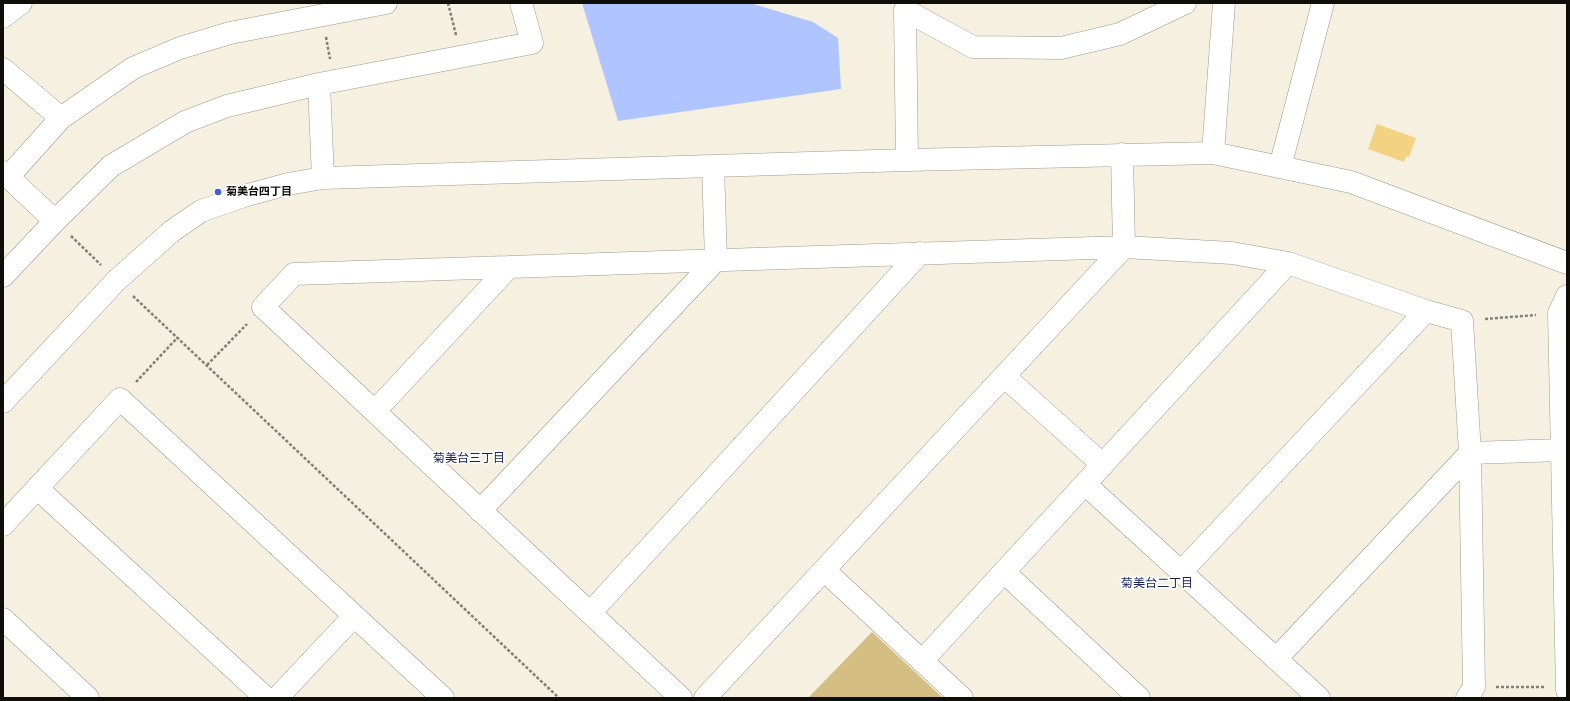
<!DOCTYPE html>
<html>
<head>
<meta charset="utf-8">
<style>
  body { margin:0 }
  #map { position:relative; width:1570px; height:701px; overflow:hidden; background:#f6f0e1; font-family:"Roboto Condensed",sans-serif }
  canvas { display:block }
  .frame { position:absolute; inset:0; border:4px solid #0f0e09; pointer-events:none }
</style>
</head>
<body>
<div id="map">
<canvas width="1570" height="701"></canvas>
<div class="frame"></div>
</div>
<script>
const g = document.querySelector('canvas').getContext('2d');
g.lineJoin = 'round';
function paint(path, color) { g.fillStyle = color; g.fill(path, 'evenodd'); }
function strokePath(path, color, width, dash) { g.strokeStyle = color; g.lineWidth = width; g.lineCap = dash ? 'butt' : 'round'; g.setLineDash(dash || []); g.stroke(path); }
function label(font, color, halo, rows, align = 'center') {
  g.font = font + ' "Roboto Condensed","Noto Sans JP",sans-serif'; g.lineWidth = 3; g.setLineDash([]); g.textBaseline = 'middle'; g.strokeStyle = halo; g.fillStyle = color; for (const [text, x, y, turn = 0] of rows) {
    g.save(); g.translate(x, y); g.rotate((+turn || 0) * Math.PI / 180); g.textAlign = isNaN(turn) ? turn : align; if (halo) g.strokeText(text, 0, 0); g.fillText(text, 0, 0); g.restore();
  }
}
paint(new Path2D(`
  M 872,632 L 943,698 L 808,698 Z`), '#d4be84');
paint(new Path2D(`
  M 582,3 L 750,3 L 813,22 L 838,38 L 841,89 L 618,121 Z`), '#b0c5ff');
paint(new Path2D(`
  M 1377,124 L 1416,138 L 1409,157 L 1406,156 L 1404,162 L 1368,149 Z`), '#f3d382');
const minor = new Path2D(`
  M 3,17 L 21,3
  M 3,69 L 61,118 L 133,68 L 180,48 L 230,33 L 386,3
  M 319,84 L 323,178
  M 1213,153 L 1224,3
  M 907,160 L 905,10 L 973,47 L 1061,48 L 1120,34 L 1185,3
  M 1280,167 L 1323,3
  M 3,172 L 55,221
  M 8,177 L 61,118
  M 3,276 L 55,221 L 111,166 L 185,122 L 227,106 L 319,84 L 532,43 L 521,3
  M 1567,296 L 1559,313 L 1567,690
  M 1004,376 L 1103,465
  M 3,402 L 117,280 L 172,231 L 201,211 L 244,196 L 288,184 L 323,178 L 907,160 L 1213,153 L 1351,182 L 1567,263
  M 375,411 L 509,267
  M 1085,484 L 1319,698
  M 37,488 L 266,698
  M 480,511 L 716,260 L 713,166
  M 3,525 L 120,399 L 443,698
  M 824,570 L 962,698
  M 1004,572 L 1139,698
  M 1181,572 L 1426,311
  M 590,613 L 920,253
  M 3,619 L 88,698
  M 1276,659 L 1470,453 L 1563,450
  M 922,661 L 1288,263
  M 277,698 L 354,616
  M 681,698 L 263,307 L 294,274 L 1124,247 L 1232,253 L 1288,263 L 1426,311 L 1462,321 L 1470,453 L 1474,687 L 1467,698
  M 705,698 L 1124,247 L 1122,154`);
strokePath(minor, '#9f9a8c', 23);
strokePath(new Path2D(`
  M 448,3 L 456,35
  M 326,37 L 330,59
  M 71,236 L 101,265
  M 133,296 L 559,698
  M 1485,319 L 1536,315
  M 207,365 L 247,324
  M 136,382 L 178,337
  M 1496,687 L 1545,687`), '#827f75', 2.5, [3, 2]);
strokePath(minor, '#fff', 22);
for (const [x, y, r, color] of [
  [218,192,4,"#445fd3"]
]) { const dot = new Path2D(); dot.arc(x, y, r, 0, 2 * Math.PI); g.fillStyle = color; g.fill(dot); strokePath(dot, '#fff', 1.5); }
label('bold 11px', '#0f0e09', '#fff', [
  ["菊美台四丁目",226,192]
], 'left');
label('12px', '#17235a', '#fff', [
  ["菊美台三丁目",469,459],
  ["菊美台二丁目",1157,584]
]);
</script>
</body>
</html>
